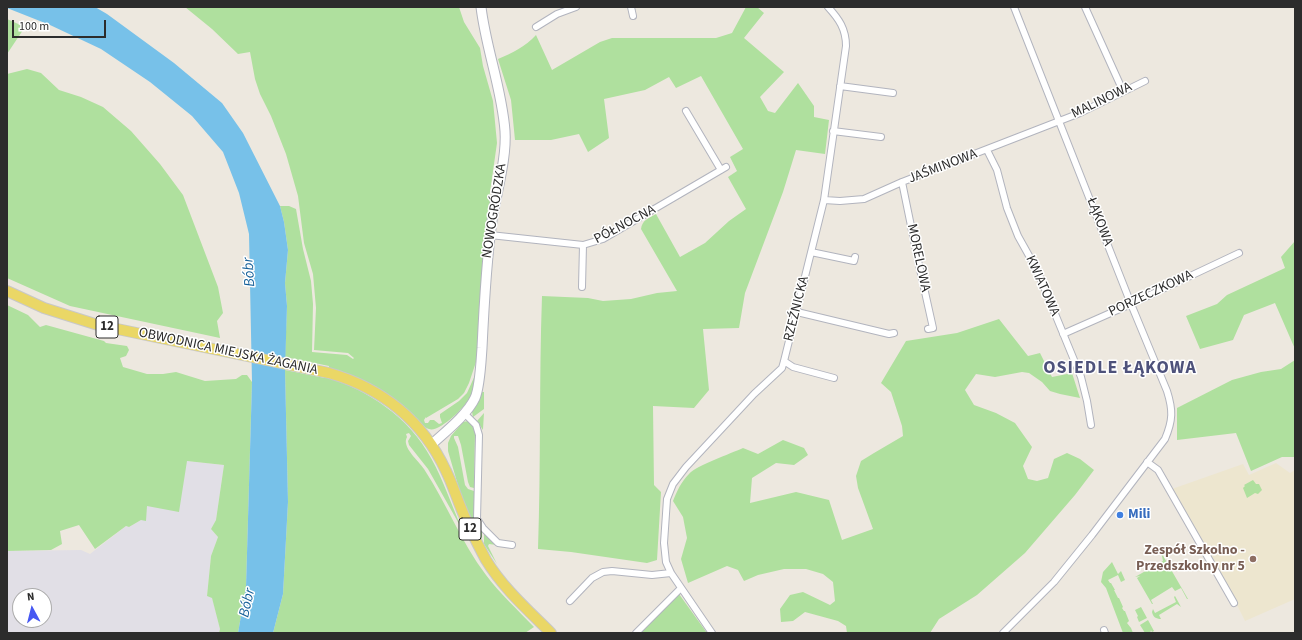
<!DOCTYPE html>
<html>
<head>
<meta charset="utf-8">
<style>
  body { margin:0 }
  #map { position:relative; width:1302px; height:640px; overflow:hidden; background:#ede8df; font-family:"Source Sans 3",sans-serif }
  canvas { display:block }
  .frame { position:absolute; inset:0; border:8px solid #2c2c2c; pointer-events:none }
  .north { position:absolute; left:12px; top:588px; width:40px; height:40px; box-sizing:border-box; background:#fff; border:1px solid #ababab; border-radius:50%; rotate:353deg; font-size:11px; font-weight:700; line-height:16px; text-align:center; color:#2c2c2c }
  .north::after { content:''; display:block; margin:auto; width:14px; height:18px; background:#4758f2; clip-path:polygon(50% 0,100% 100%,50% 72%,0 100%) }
  .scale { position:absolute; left:12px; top:20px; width:94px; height:18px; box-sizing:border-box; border:2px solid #2c2c2c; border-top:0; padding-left:5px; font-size:12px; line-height:14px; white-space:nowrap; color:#2c2c2c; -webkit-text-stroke:3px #fff; paint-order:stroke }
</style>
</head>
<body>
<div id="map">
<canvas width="1302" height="640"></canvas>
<div class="frame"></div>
<div class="north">N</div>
<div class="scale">100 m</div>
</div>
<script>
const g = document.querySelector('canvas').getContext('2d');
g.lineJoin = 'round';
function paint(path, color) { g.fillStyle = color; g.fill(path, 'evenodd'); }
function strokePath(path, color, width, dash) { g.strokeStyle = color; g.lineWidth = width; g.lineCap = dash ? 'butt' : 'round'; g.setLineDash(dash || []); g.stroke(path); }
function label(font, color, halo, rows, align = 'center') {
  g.font = font + ' "Source Sans 3",sans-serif'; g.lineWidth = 3; g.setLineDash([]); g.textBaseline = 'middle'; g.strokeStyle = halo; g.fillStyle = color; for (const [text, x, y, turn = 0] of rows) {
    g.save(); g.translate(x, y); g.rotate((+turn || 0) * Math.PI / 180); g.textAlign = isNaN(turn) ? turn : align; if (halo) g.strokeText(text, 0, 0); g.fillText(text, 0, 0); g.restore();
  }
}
paint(new Path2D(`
  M 187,461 L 224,465 L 216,520 L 211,529 L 218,537 L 211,556 L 207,596 L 212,597 L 220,629 L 219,633 L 7,633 L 7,551 L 81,550 L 90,554 L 126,526 L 129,527 L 141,520 L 147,506 ZM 20,596 L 44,596 L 44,620 L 20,620 Z`), '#e1dfe6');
paint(new Path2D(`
  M 1276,463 L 1290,473 L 1295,470 L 1295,599 L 1245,621 L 1228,587 L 1172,489 L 1243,464 L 1249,475 Z`), '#ede6cf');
paint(new Path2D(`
  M 185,7 L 459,7 L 464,22 L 480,48 L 483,66 L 493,101 L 497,143 L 489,199 L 492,201 L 484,257 L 477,359 L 469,383 L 464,393 L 458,399 L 426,418 L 426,417 L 424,420 L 425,423 L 428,423 L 430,420 L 434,420 L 439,424 L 442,423 L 440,417 L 440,414 L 459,401 L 467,393 L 476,373 C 476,381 474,392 469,399 C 465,407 439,433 429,429 C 422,427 411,412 404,407 C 382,388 357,376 329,368 L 329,366 L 285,357 L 287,306 L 285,283 L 288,250 L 284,222 L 280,206 L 289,206 L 296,209 L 303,249 L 311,281 L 313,304 L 312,352 L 347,355 L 353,359 L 354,358 L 348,353 L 314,350 L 316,308 L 313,274 L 304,243 L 298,196 L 286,154 L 271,116 L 260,94 L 255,79 L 250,52 L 238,54 L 212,29 Z
  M 746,7 L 757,7 L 764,13 L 744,38 L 784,72 L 760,97 L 768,111 L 775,113 L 798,83 L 814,106 L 814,117 L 829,120 L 825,154 L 796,150 L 783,192 L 745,293 L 739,328 L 703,329 L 709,390 L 694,408 L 653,406 L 654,485 L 661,492 L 657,560 L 647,563 L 571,552 L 538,549 C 541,464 539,380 542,296 L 588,298 L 603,301 L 631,299 L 657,293 L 677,291 L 641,229 C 642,220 649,218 656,214 L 680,257 L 705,243 L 729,221 L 746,209 L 728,177 L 737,171 L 730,157 L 743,149 L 701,76 L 676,88 L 669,77 L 645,90 L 604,99 L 609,138 L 588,152 L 579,134 L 551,140 L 515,140 L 511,100 L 498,59 C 512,53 525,47 536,35 L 552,70 L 600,42 L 612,38 L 716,38 L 732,33 Z
  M 7,19 L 25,27 L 7,54 Z
  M 27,69 L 41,73 L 59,90 L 81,97 L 103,107 L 131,131 L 160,164 L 183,195 L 218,287 L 223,313 L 217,321 L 220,338 L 70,306 L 7,278 L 7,74 Z
  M 1295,241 L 1295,349 L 1275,303 L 1244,315 L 1233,340 L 1200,349 L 1186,316 L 1217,304 L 1227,295 L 1285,268 L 1281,257 Z
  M 7,305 L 28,315 L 40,327 L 46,325 L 104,341 L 106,343 L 127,346 L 129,350 L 126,356 L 120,358 L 123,367 L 147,374 L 163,374 L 176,372 L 205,381 L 236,379 L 242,375 L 247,375 L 252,382 L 246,587 L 238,633 L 219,633 L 220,629 L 212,598 L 207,596 L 211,556 L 218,537 L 211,529 L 216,520 L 224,465 L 187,461 L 179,512 L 147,506 L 146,521 L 141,520 L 129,527 L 126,526 L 95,549 L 79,525 L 60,531 L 62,544 L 51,550 L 7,551 Z
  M 999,319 L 1028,356 L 1040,353 L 1052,377 L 1072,373 L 1080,398 L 1060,394 L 1050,391 L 1042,382 L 1029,373 L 1022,372 L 995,377 L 976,374 L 965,390 L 974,405 L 996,413 L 1015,423 L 1032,447 L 1023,466 L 1028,479 L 1037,481 L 1048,478 L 1054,459 L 1067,453 L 1080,459 L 1094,470 L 1075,495 L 1025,553 L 977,595 L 939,619 L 930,633 L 847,633 L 846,626 L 838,621 L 805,612 L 793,621 L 781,622 L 780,609 L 790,595 L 803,592 L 830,605 L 835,601 L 833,582 L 823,574 L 806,569 L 784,569 L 758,575 L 744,581 L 738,570 L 727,566 L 688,583 L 681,559 L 687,538 L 683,517 L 673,501 C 677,491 681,482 689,474 C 697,465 730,454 743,448 L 758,454 L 783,440 L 804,448 L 808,455 L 794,465 L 776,463 L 752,478 L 750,503 L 796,492 L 829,500 L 842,540 L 873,529 L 858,488 L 856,476 L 861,461 L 874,453 L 903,436 L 902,426 L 891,392 L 881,383 L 906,341 L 957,333 Z
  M 1295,360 L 1295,457 L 1282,457 L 1251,471 L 1236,433 L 1177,440 L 1177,408 L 1232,380 L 1261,372 L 1281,369 Z
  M 285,370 L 325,378 L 327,377 C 369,391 409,417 431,458 C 444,481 452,507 463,531 L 428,469 L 409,445 L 408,441 L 411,436 L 409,433 L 406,434 L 407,437 C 401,447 419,461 424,469 C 447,504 461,542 486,575 C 500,594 518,610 534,627 L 525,633 L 273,633 L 283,594 L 288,502 Z
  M 481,392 L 484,392 L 484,409 L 473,417 L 472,412 L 477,403 Z
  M 484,413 L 483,429 L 483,430 L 477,421 Z
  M 468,421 L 474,428 L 475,433 L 474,488 L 470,487 L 468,482 L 461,445 L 458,436 L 454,436 L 454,438 L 458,447 L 465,485 L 468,489 L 474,491 L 474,517 L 482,529 L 482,544 L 462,499 L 448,451 L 448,443 L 451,436 L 463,422 Z
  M 1253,480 L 1256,484 L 1259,484 L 1262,490 L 1258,494 L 1255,493 L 1247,498 L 1243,488 L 1245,486 L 1244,485 Z
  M 484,531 L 497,545 L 489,544 L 488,546 L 497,564 L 484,544 Z
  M 1158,547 L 1188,599 L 1187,599 L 1181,588 L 1175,591 L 1172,587 L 1151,600 L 1153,604 L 1152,604 L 1137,578 L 1140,576 L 1135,577 L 1163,561 L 1162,556 L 1156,549 Z
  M 1112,562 L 1118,574 L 1121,571 L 1125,580 L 1121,582 L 1118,575 L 1108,580 L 1110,583 L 1111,583 L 1115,590 L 1114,590 L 1118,598 L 1119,598 L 1123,607 L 1122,608 L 1124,611 L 1125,611 L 1129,621 L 1127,623 L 1131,628 L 1133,633 L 1123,633 L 1106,588 L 1101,582 L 1103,572 Z
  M 679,594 L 707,633 L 639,633 L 665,606 Z
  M 1175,596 L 1181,607 L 1177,604 L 1159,615 L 1161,619 C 1156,619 1153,617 1152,612 L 1153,609 L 1155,613 L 1176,602 L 1174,597 Z
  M 1141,607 L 1147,618 L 1139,622 L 1137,617 L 1138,616 L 1135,610 Z
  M 1148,620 L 1154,631 L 1152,632 L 1151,630 L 1150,633 L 1145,633 L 1140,625 Z`), '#afe09e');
paint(new Path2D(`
  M 7,7 L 95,7 L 107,14 L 174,63 L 222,103 L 243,133 L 280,206 L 284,222 L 288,250 L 285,283 L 287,306 L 285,370 L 288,502 L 283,594 L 273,633 L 238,633 L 246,587 L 252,382 L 249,234 L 239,193 L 223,152 L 192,116 L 150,82 L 101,49 L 50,25 L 7,8 Z`), '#77c1e9');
const street = new Path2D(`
  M 631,7 L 633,16
  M 1085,7 L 1123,91
  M 536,27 L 557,14 L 576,7
  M 840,86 L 893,93
  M 686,111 L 721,170
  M 833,131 L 881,137
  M 987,150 L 997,170 L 1007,208 L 1018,236 L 1037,270 L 1081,377 L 1087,401 L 1091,425
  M 902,182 L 919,265 L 933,328 L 928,329
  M 824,200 L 840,201 L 864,199 L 902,182 L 1080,113 L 1145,81
  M 490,235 L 583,245 L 603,239 L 726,167
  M 811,252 L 854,261 L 855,257
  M 582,287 L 583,245
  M 797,312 L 889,334 L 894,333
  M 1063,334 L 1131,304 L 1239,253
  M 784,361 L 793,367 L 834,378
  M 464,413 L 476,425 L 479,435 L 477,519 L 483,528 L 498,543 L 512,545
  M 1147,462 L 1158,470 L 1234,603
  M 570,601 L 592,578 L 603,572 L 612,571 L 652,575 L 671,573
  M 1104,630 L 1105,633
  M 636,633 L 681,588
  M 712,633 L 671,573 L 666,562 L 664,543 L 667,499 L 673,484 L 686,467 L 754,394 L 782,368 L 784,361 L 824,200 L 846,46 C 846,29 839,19 828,7
  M 1003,633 L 1054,582 L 1092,535 L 1165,439 C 1173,420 1173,410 1167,391 L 1131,304 L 1014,7`);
const secondary = new Path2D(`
  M 432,444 C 445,432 467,415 475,398 C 480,387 481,361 482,348 C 484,305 486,263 492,221 C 496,194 507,158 505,131 C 502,89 486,49 481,7`);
const primary = new Path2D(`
  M 7,291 L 44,308 L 98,325 L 329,373 C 382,388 423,421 446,471 C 452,483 456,496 461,508 C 468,526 477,543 486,560 C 503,588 528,610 551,633`);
strokePath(street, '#b2b4be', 8);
strokePath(secondary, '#b2b4be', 11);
strokePath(primary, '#c8c8c8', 12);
strokePath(street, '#fff', 6);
strokePath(secondary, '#fff', 9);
strokePath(primary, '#ead766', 10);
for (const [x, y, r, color] of [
  [1120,515,4,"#3f7fe0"],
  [1253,559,4,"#8d6e63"]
]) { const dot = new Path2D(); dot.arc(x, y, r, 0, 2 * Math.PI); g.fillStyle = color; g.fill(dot); strokePath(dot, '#fff', 1.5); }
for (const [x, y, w] of [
  [107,327,22],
  [470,529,22]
]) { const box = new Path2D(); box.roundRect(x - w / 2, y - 11, w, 22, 3); g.fillStyle = '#fff'; g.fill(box); strokePath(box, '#2c2c2c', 1); }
label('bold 13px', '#2c2c2c', null, [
  ["12",107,327],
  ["12",470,529]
]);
label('14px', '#2c2c2c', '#fff', [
  ["MALINOWA",1102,101,-26],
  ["JAŚMINOWA",943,167,-21],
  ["NOWOGRÓDZKA",495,211,-81],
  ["ŁĄKOWA",1099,222,69],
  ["PÓŁNOCNA",625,225,-28],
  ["MORELOWA",918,258,78],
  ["KWIATOWA",1042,286,66],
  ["PORZECZKOWA",1151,294,-25],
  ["RZEŹNICKA",797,309,-76],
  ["OBWODNICA MIEJSKA ŻAGANIA",228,352,12]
]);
label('bold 14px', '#366cbe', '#fff', [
  ["Mili",1128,515]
], 'left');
label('bold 14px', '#785e54', '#fff', [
  ["Zespół Szkolno -",1245,551],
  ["Przedszkolny nr 5",1245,567]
], 'right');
label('italic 15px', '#145f98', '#fff', [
  ["Bóbr",250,272,-94],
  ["Bóbr",248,603,-77]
]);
g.letterSpacing = '1px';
label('bold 18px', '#4e527b', '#fff', [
  ["OSIEDLE ŁĄKOWA",1120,369]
]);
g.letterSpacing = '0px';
</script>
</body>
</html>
